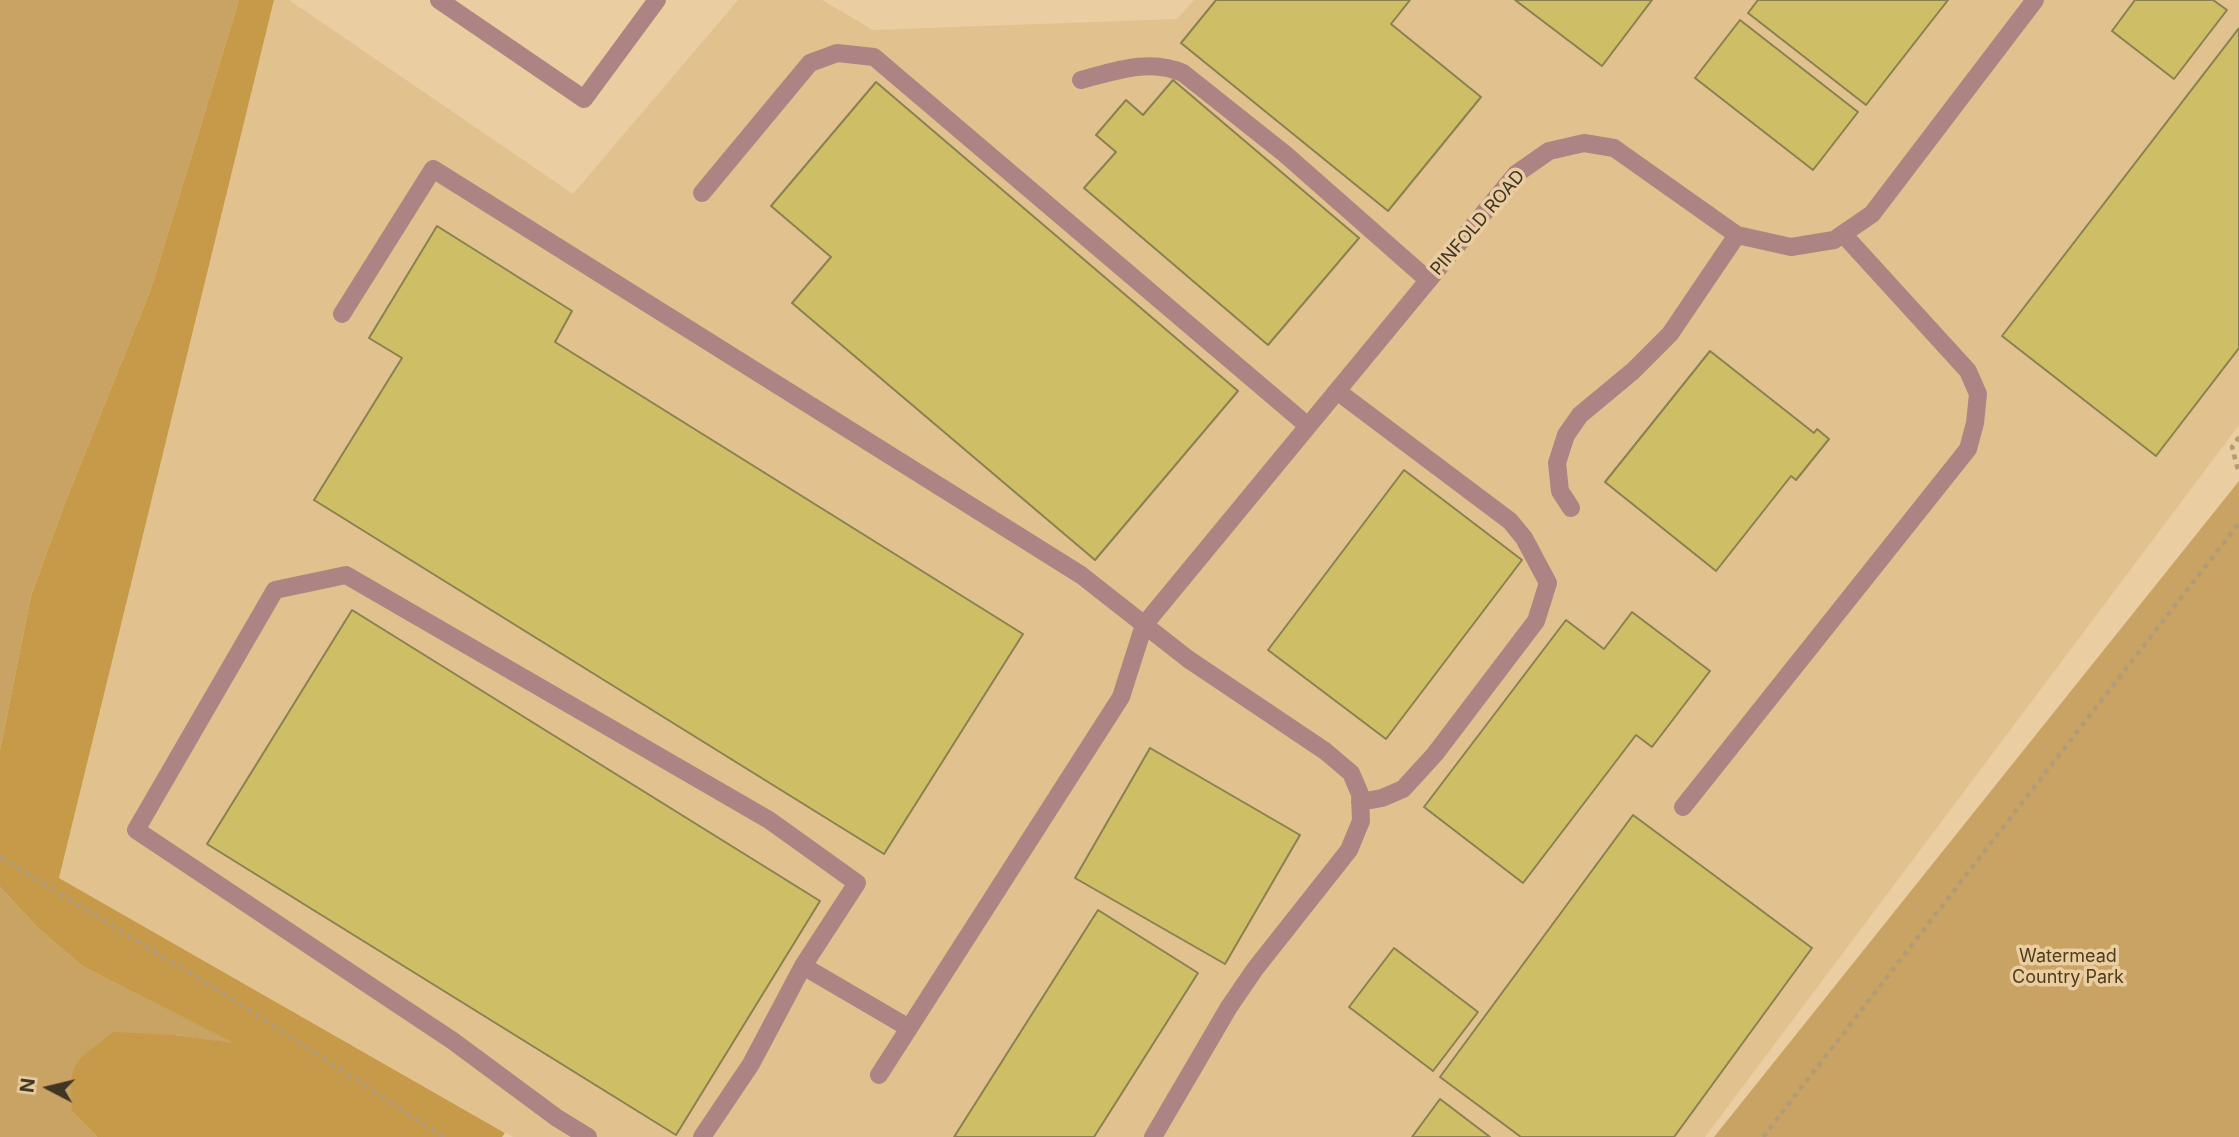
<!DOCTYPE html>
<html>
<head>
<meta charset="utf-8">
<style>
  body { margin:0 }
  #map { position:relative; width:2239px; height:1137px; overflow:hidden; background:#eacea1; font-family:Inter,sans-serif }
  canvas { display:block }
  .north { position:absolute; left:14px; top:1053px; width:70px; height:70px; -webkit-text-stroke:5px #eacea1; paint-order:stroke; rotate:277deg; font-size:19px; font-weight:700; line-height:28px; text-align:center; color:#403523 }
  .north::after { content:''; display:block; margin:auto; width:24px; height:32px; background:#403523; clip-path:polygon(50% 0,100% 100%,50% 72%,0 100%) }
</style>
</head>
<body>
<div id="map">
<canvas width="2239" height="1137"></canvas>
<div class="north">N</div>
</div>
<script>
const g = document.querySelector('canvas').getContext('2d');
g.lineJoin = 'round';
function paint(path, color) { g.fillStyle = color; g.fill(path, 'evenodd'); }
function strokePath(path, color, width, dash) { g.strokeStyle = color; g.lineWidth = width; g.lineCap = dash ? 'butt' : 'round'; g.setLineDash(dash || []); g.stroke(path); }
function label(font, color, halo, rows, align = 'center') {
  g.font = font + ' Inter,sans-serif'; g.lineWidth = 7; g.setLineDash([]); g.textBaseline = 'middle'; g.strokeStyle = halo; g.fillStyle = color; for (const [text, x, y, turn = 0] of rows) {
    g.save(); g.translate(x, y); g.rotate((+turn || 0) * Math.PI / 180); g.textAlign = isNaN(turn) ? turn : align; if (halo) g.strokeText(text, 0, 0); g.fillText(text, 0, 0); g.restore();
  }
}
paint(new Path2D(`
  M 274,0 L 289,0 L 573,194 L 738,0 L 822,0 L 873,30 L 1177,19 L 1194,0 L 2239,0 L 2239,425 L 1705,1137 L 513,1137 L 59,878 Z`), '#e1c18d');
paint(new Path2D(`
  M 0,0 L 239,0 L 151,289 L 63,508 L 31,596 L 0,750 Z
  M 2239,481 L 2239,1137 L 1714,1137 Z
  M 0,887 L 37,927 L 82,966 L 237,1044 L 175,1035 L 72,1112 L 97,1137 L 0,1137 Z`), '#c8a364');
paint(new Path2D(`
  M 239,0 L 274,0 L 59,878 L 505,1133 L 502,1137 L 97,1137 L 72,1112 C 68,1059 74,1064 113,1032 L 175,1035 L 234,1043 L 82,966 L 37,927 L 0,887 L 0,750 L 31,596 L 63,508 L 151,289 Z`), '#c79a4a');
const building = new Path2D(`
  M 1216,0 L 1410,0 L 1391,24 L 1481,97 L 1388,211 L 1181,43 Z
  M 1515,0 L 1652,0 L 1602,66 Z
  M 1758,0 L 1948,0 L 1866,105 L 1748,13 Z
  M 2135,0 L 2213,0 L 2227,10 L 2174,79 L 2112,31 Z
  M 1740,20 L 1858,112 L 1813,170 L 1695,78 Z
  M 2239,28 L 2239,348 L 2156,456 L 2002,336 Z
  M 1173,80 L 1359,238 L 1268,345 L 1084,188 L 1116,152 L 1096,135 L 1126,100 L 1143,115 Z
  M 876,82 L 1238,391 L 1095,560 L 792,303 L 831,257 L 771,206 Z
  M 437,226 L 572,311 L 555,342 L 1023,634 L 884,854 L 314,500 L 402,358 L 369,338 Z
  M 1710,351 L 1814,433 L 1817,429 L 1829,439 L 1796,480 L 1791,476 L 1716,571 L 1605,482 Z
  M 1404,470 L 1522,560 L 1386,739 L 1268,650 Z
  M 352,610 L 820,901 L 676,1135 L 207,844 Z
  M 1632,612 L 1710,671 L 1652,747 L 1636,735 L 1523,883 L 1424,807 L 1566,620 L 1604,649 Z
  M 1150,748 L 1300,835 L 1225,964 L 1075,878 Z
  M 1633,815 L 1812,948 L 1674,1137 L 1521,1137 L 1440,1077 Z
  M 1098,910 L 1198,973 L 1094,1137 L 954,1137 Z
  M 1394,948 L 1478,1012 L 1433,1071 L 1349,1007 Z
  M 1440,1099 L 1490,1137 L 1412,1137 Z`);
paint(building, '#cebe66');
strokePath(building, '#8a8152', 2);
strokePath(new Path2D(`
  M 2239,437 L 2232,447 L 2239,474
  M 0,857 L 251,1011 L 443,1137
  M 1763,1137 L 2239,523`), '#b29c78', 4.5, [5, 5]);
strokePath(new Path2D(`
  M 439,0 L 584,99 L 657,0
  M 1081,80 C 1115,71 1150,58 1183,73 L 1285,154 L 1428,280
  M 702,193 L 810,63 L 837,53 L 874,57 L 1308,426
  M 342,314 L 433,169 L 1081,575 L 1188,659 L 1325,751 L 1351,773 L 1360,794 L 1361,821 L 1349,850 L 1255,969 L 1229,1007 L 1153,1137
  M 1337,391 L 1510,521 L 1524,538 L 1548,583 L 1536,621 L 1435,754 L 1403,789 L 1382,798 L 1360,802
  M 1571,508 L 1560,491 L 1557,463 L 1566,435 L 1580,415 L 1633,371 L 1670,334 L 1737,235
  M 1683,807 L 1968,449 L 1975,423 L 1978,394 L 1968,371 L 1843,234
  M 803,966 L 909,1028
  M 879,1075 L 1121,697 L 1144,625 L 1516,174 L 1549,151 L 1584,143 L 1614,148 L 1737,235 L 1791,247 L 1834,240 L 1872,214 L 2035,0
  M 588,1137 L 557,1118 L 453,1041 L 136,830 L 275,590 L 346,575 L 769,820 L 857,883 L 803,966 L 751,1064 L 702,1137`), '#ad8483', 18);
label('18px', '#403523', '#eacea1', [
  ["PINFOLD ROAD",1478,223,-49]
]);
label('18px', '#4f3c1a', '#eacea1', [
  ["Watermead",2068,957],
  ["Country Park",2068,978]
]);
</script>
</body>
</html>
